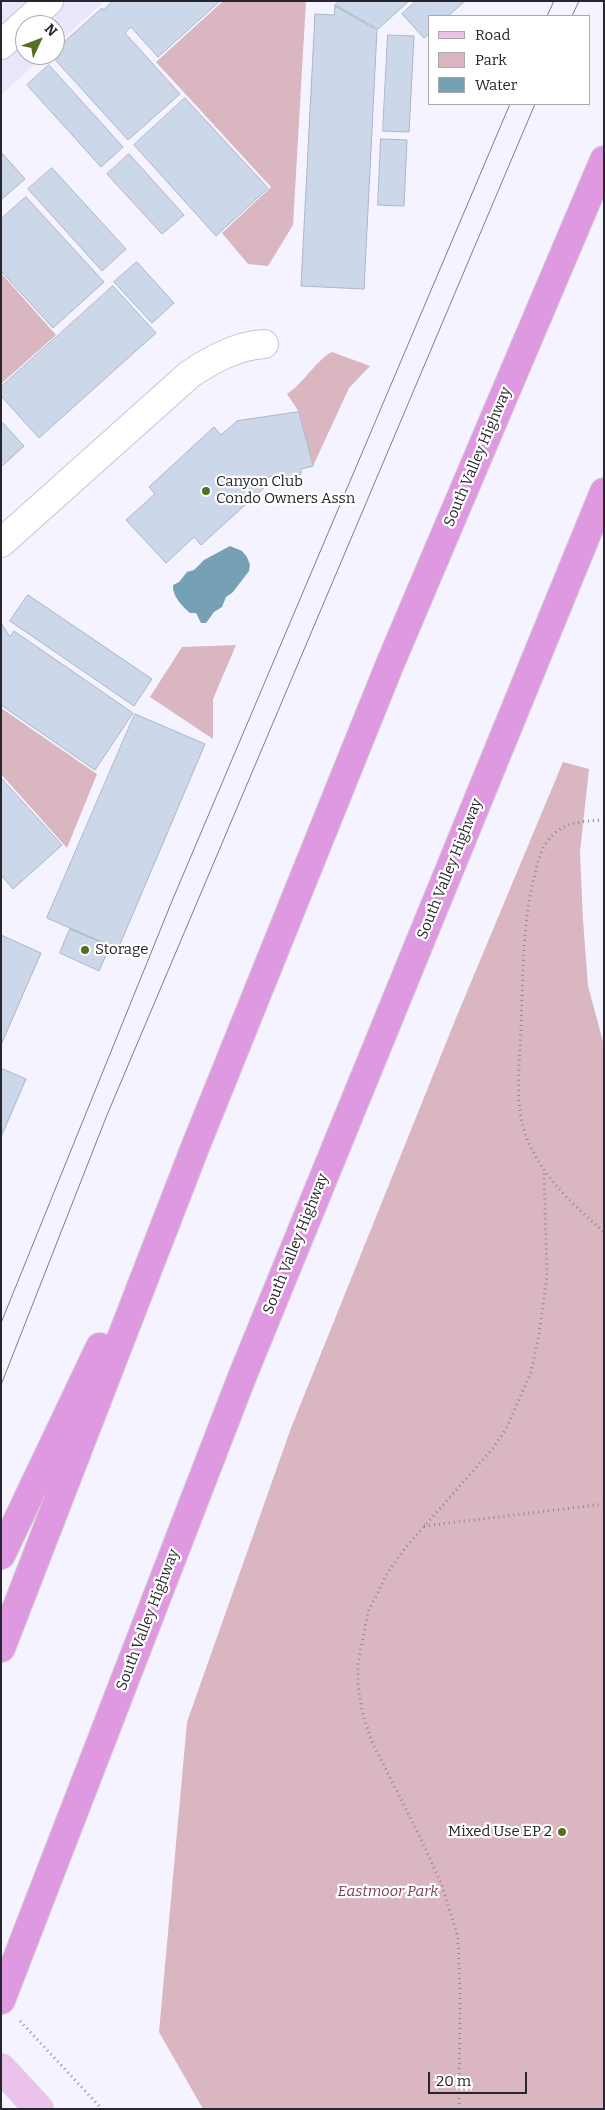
<!DOCTYPE html>
<html>
<head>
<meta charset="utf-8">
<style>
  body { margin:0 }
  #map { position:relative; width:605px; height:2110px; overflow:hidden; background:#f4f3ff; font-family:Bitter,serif }
  canvas { display:block }
  .frame { position:absolute; inset:0; border:2px solid #27252d; pointer-events:none }
  .legend { position:absolute; left:428px; top:15px; width:162px; height:90px; box-sizing:border-box; background:#fff; border:1px solid #a9a8ab; margin:0; padding:6px 9px; list-style:none; font-size:15px; color:#27252d }
  .legend li { display:flex; align-items:center; gap:10px; height:25px }
  .legend b { width:25px; border:1px solid #a9a8ab }
  .north { position:absolute; left:15px; top:15px; width:50px; height:50px; box-sizing:border-box; background:#fff; border:1px solid #a9a8ab; border-radius:50%; rotate:47deg; font-size:14px; font-weight:700; line-height:20px; text-align:center; color:#27252d }
  .north::after { content:''; display:block; margin:auto; width:18px; height:22px; background:#546f23; clip-path:polygon(50% 0,100% 100%,50% 72%,0 100%) }
  .scale { position:absolute; left:428px; top:2072px; width:99px; height:22px; box-sizing:border-box; border:2px solid #27252d; border-top:0; padding-left:6px; font-size:15px; line-height:18px; white-space:nowrap; color:#27252d; -webkit-text-stroke:4px #fff; paint-order:stroke }
</style>
</head>
<body>
<div id="map">
<canvas width="605" height="2110"></canvas>
<div class="frame"></div>
<ul class="legend">
<li><b style="height:6px;background:#ecc2ed"></b>Road</li>
<li><b style="height:14px;background:#dab6c1"></b>Park</li>
<li><b style="height:14px;background:#76a0b3"></b>Water</li>
</ul>
<div class="north">N</div>
<div class="scale">20 m</div>
</div>
<script>
const g = document.querySelector('canvas').getContext('2d');
g.lineJoin = 'round';
function paint(path, color) { g.fillStyle = color; g.fill(path, 'evenodd'); }
function strokePath(path, color, width, dash) { g.strokeStyle = color; g.lineWidth = width; g.lineCap = dash ? 'butt' : 'round'; g.setLineDash(dash || []); g.stroke(path); }
function label(font, color, halo, rows, align = 'center') {
  g.font = font + ' Bitter,serif'; g.lineWidth = 4.5; g.setLineDash([]); g.textBaseline = 'middle'; g.strokeStyle = halo; g.fillStyle = color; for (const [text, x, y, turn = 0] of rows) {
    g.save(); g.translate(x, y); g.rotate((+turn || 0) * Math.PI / 180); g.textAlign = isNaN(turn) ? turn : align; if (halo) g.strokeText(text, 0, 0); g.fillText(text, 0, 0); g.restore();
  }
}
paint(new Path2D(`
  M 1,1 L 105,1 L 55,46 L 55,25 L 25,25 L 25,55 L 45,55 L 1,95 Z`), '#eae7fd');
paint(new Path2D(`
  M 223,1 L 306,1 L 293,225 L 268,266 L 248,264 L 222,233 L 271,187 L 156,62 Z
  M 1,273 L 56,335 L 1,384 Z
  M 332,352 L 370,366 L 349,388 L 313,466 L 299,412 L 287,394 C 304,383 317,359 332,352 Z
  M 236,645 L 213,699 L 213,739 L 150,697 L 182,647 Z
  M 1,708 L 97,774 L 67,848 L 1,774 Z
  M 563,762 L 589,769 L 580,852 L 583,920 L 588,986 L 604,1045 L 604,2109 L 203,2109 L 159,2032 L 187,1722 L 291,1428 L 456,1018 Z`), '#dab6c1');
paint(new Path2D(`
  M 230,546 L 242,551 L 247,557 L 250,565 L 249,571 L 233,592 L 226,597 L 222,607 L 214,612 L 206,623 L 201,623 L 196,613 L 190,613 C 182,606 172,596 173,585 L 179,582 L 187,572 L 194,570 L 204,560 Z`), '#76a0b3');
const building = new Path2D(`
  M 113,1 L 220,1 L 158,57 L 131,27 L 125,33 L 180,94 L 128,140 L 51,55 L 55,55 L 55,50 L 102,8 L 103,10 Z
  M 339,1 L 409,1 L 378,29 L 335,5 Z
  M 416,1 L 465,1 L 448,16 L 429,16 L 429,34 L 424,38 L 402,14 Z
  M 335,6 L 377,30 L 364,289 L 301,286 L 315,14 L 334,15 Z
  M 388,35 L 414,36 L 409,132 L 383,131 Z
  M 49,65 L 123,147 L 101,167 L 27,85 Z
  M 185,98 L 268,188 L 216,236 L 134,145 Z
  M 381,139 L 407,140 L 404,206 L 378,205 Z
  M 1,152 L 25,179 L 1,200 Z
  M 129,154 L 184,215 L 162,234 L 107,174 Z
  M 52,168 L 126,249 L 102,271 L 28,189 Z
  M 26,197 L 104,282 L 53,328 L 1,271 L 1,219 Z
  M 137,262 L 174,303 L 152,323 L 114,282 Z
  M 113,286 L 156,333 L 39,438 L 1,396 L 1,387 Z
  M 299,412 L 313,466 L 301,469 L 301,474 L 283,479 L 282,474 L 260,479 L 266,486 L 201,545 L 194,537 L 166,563 L 126,520 L 155,494 L 149,487 L 214,427 L 221,435 L 237,421 Z
  M 1,421 L 24,446 L 1,467 Z
  M 28,595 L 152,679 L 134,706 L 10,621 Z
  M 1,623 L 10,637 L 14,631 L 133,713 L 95,770 L 1,705 Z
  M 135,714 L 205,744 L 118,949 L 47,918 Z
  M 1,778 L 62,845 L 13,889 L 1,875 Z
  M 70,929 L 110,946 L 99,971 L 60,953 Z
  M 1,935 L 41,953 L 1,1045 Z
  M 3,1069 L 26,1079 L 1,1137 L 1,1073 Z`);
paint(building, '#ccd7e9');
strokePath(building, '#aab5c6', 1);
const minor = new Path2D(`
  M 1,45 L 49,1
  M 1,543 L 190,374 C 213,359 236,346 264,344`);
const major = new Path2D(`
  M 1,2068 L 39,2109`);
const highway = new Path2D(`
  M 1,1555 L 100,1347
  M 1,1648 L 196,1145 L 390,664 L 604,160
  M 1,2000 L 242,1377 L 604,492`);
strokePath(minor, '#c7c4d7', 30);
strokePath(major, '#d4d3d5', 30);
strokePath(highway, '#d4d3d5', 30);
strokePath(new Path2D(`
  M 604,820 C 581,821 561,822 547,842 C 540,851 538,863 535,874 C 522,924 523,976 521,1028 C 520,1061 514,1100 525,1133 C 538,1173 573,1205 604,1232
  M 424,1526 L 604,1504
  M 20,2021 L 102,2109
  M 459,2109 L 460,1992 L 458,1937 L 441,1883 L 419,1835 L 371,1740 L 362,1711 L 358,1686 L 358,1664 L 368,1612 L 388,1572 L 406,1547 L 494,1447 L 507,1427 L 531,1372 L 539,1335 L 547,1276 L 544,1170`), '#8c8a94', 3, [1, 4]);
strokePath(minor, '#fff', 28);
strokePath(major, '#ecc2ed', 28);
strokePath(highway, '#df99e1', 28);
strokePath(new Path2D(`
  M 547,16 L 554,1
  M 572,16 L 579,1
  M 1,1323 L 172,901 L 510,104
  M 1,1385 L 107,1115 L 535,104`), '#7f7e87', 1);
for (const [x, y, r, color] of [
  [206,491,5,"#546f23"],
  [85,950,5,"#546f23"],
  [562,1832,5,"#546f23"]
]) { const dot = new Path2D(); dot.arc(x, y, r, 0, 2 * Math.PI); g.fillStyle = color; g.fill(dot); strokePath(dot, '#fff', 2); }
label('15px', '#27252d', '#fff', [
  ["South Valley Highway",478,457,-67],
  ["South Valley Highway",450,869,-68],
  ["South Valley Highway",296,1244,-68],
  ["South Valley Highway",148,1620,-69]
]);
label('15px', '#27252d', '#fff', [
  ["Canyon Club",216,482],
  ["Condo Owners Assn",216,499],
  ["Storage",95,950],
  ["Mixed Use EP 2",552,1832,"right"]
], 'left');
label('italic 15px', '#783e53', '#fff', [
  ["Eastmoor Park",388,1892]
]);
</script>
</body>
</html>
